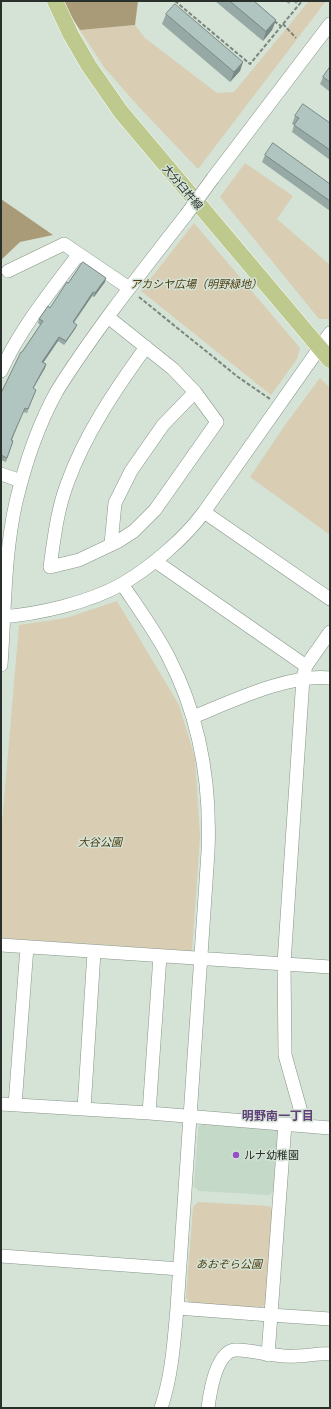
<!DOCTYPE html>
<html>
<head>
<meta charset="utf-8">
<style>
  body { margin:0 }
  #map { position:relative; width:331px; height:1409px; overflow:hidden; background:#d4e3d6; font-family:Georgia,serif }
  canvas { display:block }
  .frame { position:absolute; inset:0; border:2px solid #292f2a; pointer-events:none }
</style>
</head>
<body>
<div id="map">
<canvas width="331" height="1409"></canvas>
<div class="frame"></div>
</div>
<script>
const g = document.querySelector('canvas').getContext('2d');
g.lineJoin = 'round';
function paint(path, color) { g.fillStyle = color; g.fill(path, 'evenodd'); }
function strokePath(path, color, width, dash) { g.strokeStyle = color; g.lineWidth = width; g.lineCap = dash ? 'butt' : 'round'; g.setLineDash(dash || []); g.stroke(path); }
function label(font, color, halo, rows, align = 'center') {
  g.font = font + ' Georgia,"Noto Sans JP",serif'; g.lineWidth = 3; g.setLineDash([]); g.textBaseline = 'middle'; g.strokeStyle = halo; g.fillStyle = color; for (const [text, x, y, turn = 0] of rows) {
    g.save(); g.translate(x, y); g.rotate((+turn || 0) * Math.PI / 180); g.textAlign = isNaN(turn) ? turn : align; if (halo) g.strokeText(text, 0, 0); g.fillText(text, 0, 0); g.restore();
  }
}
paint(new Path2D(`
  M 203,1124 L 274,1128 L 278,1132 L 274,1191 L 269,1195 L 199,1191 L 194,1187 L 198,1131 L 198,1127 Z`), '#c4d9c8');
paint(new Path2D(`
  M 309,1 L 326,1 L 198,169 L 138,106 L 104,67 L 80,30 L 135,25 L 145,38 L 217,93 L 234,92 Z
  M 245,163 L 293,196 L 277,219 L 330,265 L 330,319 L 319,319 L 220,197 Z
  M 194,223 L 300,348 L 297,359 L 271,395 L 141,291 Z
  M 320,378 L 330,388 L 330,535 L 250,477 L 285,425 Z
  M 117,601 L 179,705 L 195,758 L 200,837 L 192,951 L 1,938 L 1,835 L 19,625 L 66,618 Z
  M 198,1202 L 269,1206 L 273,1210 L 266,1303 L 261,1308 L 190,1303 L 186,1298 L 193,1207 Z`), '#d9cdb4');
paint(new Path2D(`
  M 63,1 L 138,1 L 135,25 L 80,30 L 65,7 Z
  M 1,199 L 53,235 L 20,242 L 1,260 Z`), '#aa9b78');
const minor = new Path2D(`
  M 213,178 L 330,24
  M 8,271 L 64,244 L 129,288
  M 108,317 L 173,369 L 195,392 L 217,422 L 155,510 L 134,531 L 117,542 L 79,560 L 50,567 C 54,539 57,511 67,484 C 85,434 115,390 146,347
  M 1,371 C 20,329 50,292 78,255
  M 1,474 L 21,481
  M 204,512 L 330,599
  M 111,544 L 115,503 L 131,471 L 163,425 L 195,392
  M 155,561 L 306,666
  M 122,584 C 138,608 156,632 169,658 C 201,720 211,784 208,852 L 177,1308 C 174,1342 172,1375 161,1408
  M 1,617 C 39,614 88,603 122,584 C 151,567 184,539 204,512 L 330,333
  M 1,665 C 5,611 4,555 16,502 C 25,464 38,425 57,391 C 74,363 93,337 112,311 C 136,279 161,247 186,215
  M 193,717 C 230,702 291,673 330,678
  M 1,945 L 330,967
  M 1,1104 L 149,1113 L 330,1128
  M 15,1105 L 27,947
  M 84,1109 L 94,952
  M 149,1113 L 160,956
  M 305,1126 L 285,1055 L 284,963 L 303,678 L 306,666 L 330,632
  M 1,1256 L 180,1269
  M 177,1308 L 270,1315 L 330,1319
  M 268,1355 L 285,1124
  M 208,1408 C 210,1392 216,1352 235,1350 C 248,1349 262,1354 275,1355 C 282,1356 289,1357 296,1356 C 308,1356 319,1353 330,1354`);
const major = new Path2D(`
  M 55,1 L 71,35 L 89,66 L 121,112 L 330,360`);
strokePath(minor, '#869488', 14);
strokePath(major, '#fff', 17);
strokePath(new Path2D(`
  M 175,1 L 250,64 L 302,1
  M 274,21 L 281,26
  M 283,24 L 296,38
  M 139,297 L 238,377 L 270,399`), '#7b857c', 2, [4, 2]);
strokePath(minor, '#fff', 13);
strokePath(major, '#bec98d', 16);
const minorBridge = new Path2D(`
  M 186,215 L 213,178`);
strokePath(minorBridge, '#869488', 14, []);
strokePath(minorBridge, '#fff', 13);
paint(new Path2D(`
  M 215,1 L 254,1 L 276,20 L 272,30 L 263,41 Z
  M 285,1 L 291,1 L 289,4 Z
  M 293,1 L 299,1 L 296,4 Z
  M 166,14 L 243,62 L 240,71 L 230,82 L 162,24 Z
  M 330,67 L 330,92 L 320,84 L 323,77 Z
  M 295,116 L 330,123 L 330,160 L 292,132 L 294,125 L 292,124 Z
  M 265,155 L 330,184 L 330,211 L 262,162 Z
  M 105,282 L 94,297 L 92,296 L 74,323 L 77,325 L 75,329 L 64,345 L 58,341 L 43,363 L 46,364 L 45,368 L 33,389 L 36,390 L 27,413 L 23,412 L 12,440 L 13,441 L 6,462 L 1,460 L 1,393 L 22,352 L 40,325 L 38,323 L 39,319 L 50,308 L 68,283 Z`), '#97a9a5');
paint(new Path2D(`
  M 276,20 L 272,30 L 263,41 L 266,31 Z
  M 243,62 L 240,71 L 230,82 L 234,72 Z
  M 106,278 L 105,282 L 94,297 L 95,293 Z
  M 93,292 L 92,296 L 71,326 L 73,322 Z
  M 77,325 L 75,329 L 64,345 L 66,341 Z
  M 59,337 L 58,341 L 41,366 L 42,362 Z
  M 46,364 L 45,368 L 31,392 L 33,388 Z`), '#7b8986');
const building = new Path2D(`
  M 230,1 L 254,1 L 276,20 L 266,31 Z
  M 175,4 L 243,62 L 234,72 L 166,14 Z
  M 330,67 L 330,82 L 323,77 Z
  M 303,104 L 330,123 L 330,150 L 294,125 L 299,118 L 295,116 Z
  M 273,143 L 330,184 L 330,201 L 265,155 Z
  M 83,262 L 106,278 L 95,293 L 93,292 L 73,322 L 77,325 L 66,341 L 59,337 L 42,362 L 46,364 L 33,388 L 36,390 L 28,409 L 25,408 L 11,440 L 13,441 L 7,458 L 1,455 L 1,393 L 21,352 L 22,352 L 43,321 L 39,319 L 48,306 L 50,308 L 67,282 L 68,283 Z`);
paint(building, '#b0c4c0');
strokePath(building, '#7b8986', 1);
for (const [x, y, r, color] of [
  [236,1155,4,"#9551c6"]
]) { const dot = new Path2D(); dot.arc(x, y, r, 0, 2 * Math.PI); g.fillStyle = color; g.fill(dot); strokePath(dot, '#d4e3d6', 1.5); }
label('11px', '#292f2a', '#d4e3d6', [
  ["大分臼杵線",183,187,50]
]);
label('italic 11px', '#4f3d10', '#d4e3d6', [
  ["アカシヤ広場（明野緑地）",196,284],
  ["大谷公園",100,842],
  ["あおぞら公園",229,1264]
]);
label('11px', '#292f2a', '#d4e3d6', [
  ["ルナ幼稚園",244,1155]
], 'left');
label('bold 12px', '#603f79', '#d4e3d6', [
  ["明野南一丁目",278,1115]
]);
</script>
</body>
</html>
